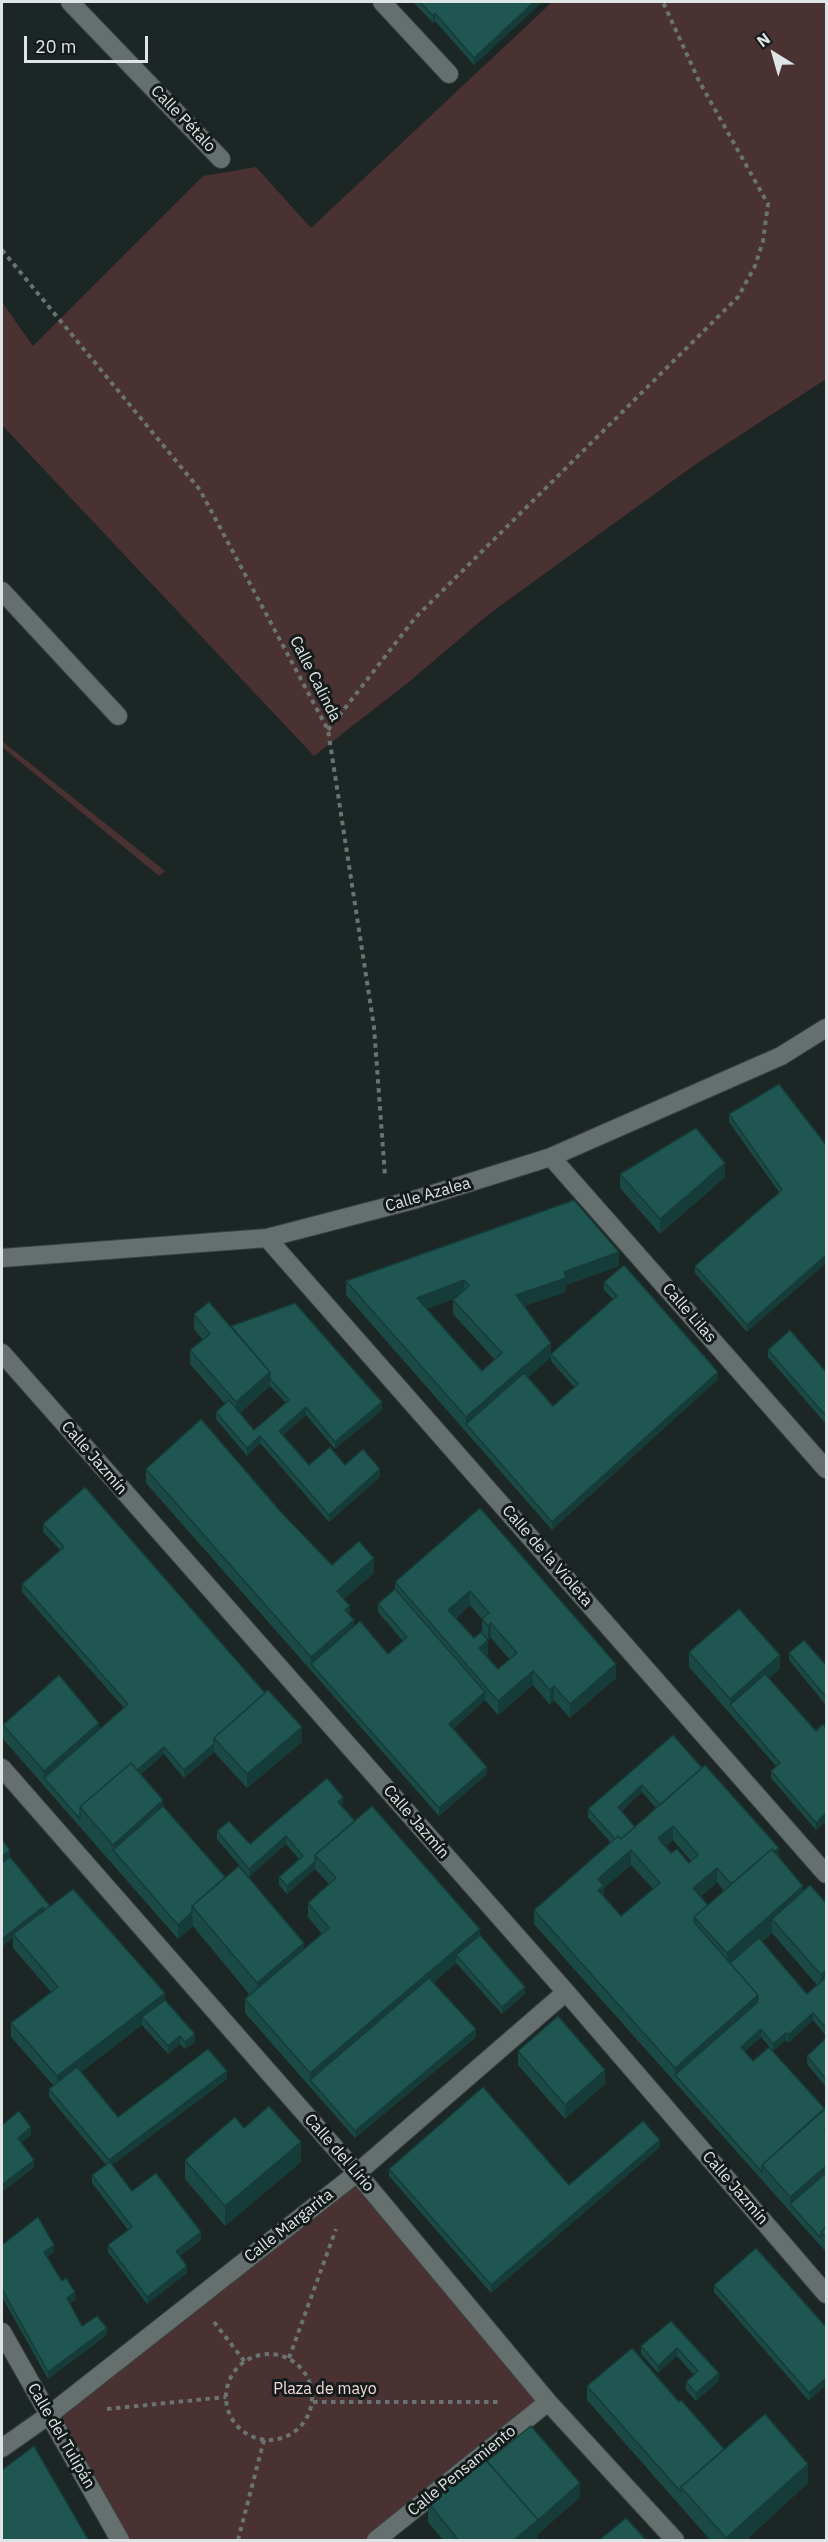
<!DOCTYPE html>
<html>
<head>
<meta charset="utf-8">
<style>
  body { margin:0 }
  #map { position:relative; width:828px; height:2542px; overflow:hidden; background:#1c2624; font-family:"IBM Plex Sans",sans-serif }
  canvas { display:block }
  .frame { position:absolute; inset:0; border:3px solid #dfe5e4; pointer-events:none }
  .north { position:absolute; left:744px; top:24px; width:60px; height:60px; -webkit-text-stroke:4px #131c1b; paint-order:stroke; rotate:323deg; font-size:16px; font-weight:700; line-height:24px; text-align:center; color:#dfe5e4 }
  .north::after { content:''; display:block; margin:auto; width:21px; height:27px; background:#dfe5e4; clip-path:polygon(50% 0,100% 100%,50% 72%,0 100%) }
  .scale { position:absolute; left:24px; top:36px; width:124px; height:27px; box-sizing:border-box; border:3px solid #dfe5e4; border-top:0; padding-left:8px; font-size:18px; line-height:21px; white-space:nowrap; color:#dfe5e4; -webkit-text-stroke:4px #131c1b; paint-order:stroke }
</style>
</head>
<body>
<div id="map">
<canvas width="828" height="2542"></canvas>
<div class="frame"></div>
<div class="north">N</div>
<div class="scale">20 m</div>
</div>
<script>
const g = document.querySelector('canvas').getContext('2d');
g.lineJoin = 'round';
function paint(path, color) { g.fillStyle = color; g.fill(path, 'evenodd'); }
function strokePath(path, color, width, dash) { g.strokeStyle = color; g.lineWidth = width; g.lineCap = dash ? 'butt' : 'round'; g.setLineDash(dash || []); g.stroke(path); }
function label(font, color, halo, rows, align = 'center') {
  g.font = font + ' "IBM Plex Sans",sans-serif'; g.lineWidth = 6; g.setLineDash([]); g.textBaseline = 'middle'; g.strokeStyle = halo; g.fillStyle = color; for (const [text, x, y, turn = 0] of rows) {
    g.save(); g.translate(x, y); g.rotate((+turn || 0) * Math.PI / 180); g.textAlign = isNaN(turn) ? turn : align; if (halo) g.strokeText(text, 0, 0); g.fillText(text, 0, 0); g.restore();
  }
}
paint(new Path2D(`
  M 552,2 L 826,2 L 826,379 L 696,464 L 489,614 L 410,681 L 314,756 L 2,425 L 2,302 L 33,346 L 203,176 L 256,167 L 311,228 Z
  M 2,741 L 165,871 L 159,876 L 2,747 Z
  M 357,2173 L 548,2402 L 376,2540 L 120,2540 L 49,2415 Z`), '#4a3132');
const street = new Path2D(`
  M 70,2 L 221,159
  M 382,2 L 449,74
  M 2,591 L 118,716
  M 551,1157 L 826,1469
  M 267,1238 L 826,1874
  M 2,1258 L 267,1238 L 417,1199 L 551,1157 L 781,1056 L 826,1028
  M 2,1353 L 566,1992 L 826,2294
  M 2,1768 L 357,2173 L 548,2402 L 675,2540
  M 2,2332 L 120,2540
  M 2,2448 L 49,2415 L 357,2173 L 566,1992
  M 376,2540 L 548,2402`);
strokePath(street, '#3b4241', 20);
strokePath(new Path2D(`
  M 2,250 L 200,490 L 328,730 L 374,1027 L 385,1176
  M 328,730 L 415,618 L 738,297 L 755,266 L 763,241 L 768,204 L 699,81 L 663,2
  M 214,2322 L 245,2362
  M226 2397a43 43 0 1 1 86 0a43 43 0 1 1-86 0Z
  M 289,2358 L 336,2229
  M 313,2402 L 498,2402
  M 107,2409 L 226,2397
  M 238,2540 L 264,2440`), '#6a7371', 4, [4.5, 4.5]);
strokePath(street, '#656f6e', 18);
paint(new Path2D(`
  M 413,2 L 542,2 L 474,65 L 435,21 L 433,23 Z
  M 729,1114 L 826,1145 L 826,1263 L 747,1332 L 695,1273 L 695,1266 L 779,1192 L 729,1122 Z
  M 620,1174 L 725,1177 L 660,1234 L 620,1188 Z
  M 619,1266 L 566,1285 L 566,1292 L 524,1306 L 551,1357 L 528,1377 L 553,1406 L 574,1387 L 551,1361 L 551,1354 L 613,1299 L 604,1290 L 604,1282 L 718,1379 L 552,1530 L 346,1295 L 346,1281 ZM 455,1298 L 453,1300 L 453,1314 L 495,1360 L 482,1371 L 427,1309 Z
  M 194,1314 L 231,1326 L 382,1410 L 335,1449 L 306,1415 L 283,1435 L 309,1465 L 345,1465 L 380,1477 L 329,1522 L 260,1443 L 247,1456 L 216,1419 L 216,1412 L 225,1404 L 190,1364 L 190,1350 L 203,1340 L 194,1329 ZM 270,1386 L 286,1403 L 254,1430 L 240,1413 Z
  M 768,1350 L 826,1372 L 826,1424 L 768,1357 Z
  M 146,1469 L 281,1512 L 332,1565 L 374,1573 L 344,1599 L 354,1627 L 388,1654 L 403,1641 L 378,1612 L 378,1604 L 395,1589 L 395,1582 L 480,1508 L 616,1678 L 570,1718 L 554,1700 L 550,1705 L 533,1685 L 498,1715 L 485,1700 L 453,1729 L 487,1774 L 439,1816 L 146,1483 ZM 470,1605 L 482,1619 L 482,1633 L 474,1638 L 456,1618 ZM 491,1638 L 509,1659 L 498,1669 L 487,1656 L 488,1654 L 488,1640 Z
  M 43,1524 L 302,1742 L 247,1788 L 214,1752 L 184,1778 L 164,1754 L 141,1774 L 163,1807 L 225,1877 L 304,1949 L 322,1934 L 308,1917 L 308,1903 L 329,1884 L 315,1869 L 287,1894 L 279,1885 L 279,1877 L 299,1859 L 286,1844 L 249,1877 L 217,1839 L 217,1831 L 250,1844 L 343,1804 L 342,1806 L 355,1821 L 480,1935 L 525,1994 L 502,2014 L 456,1963 L 434,1982 L 476,2037 L 355,2138 L 245,2013 L 245,1999 L 249,1994 L 193,1926 L 178,1939 L 3,1739 L 3,1725 L 99,1730 L 124,1708 L 22,1592 L 22,1584 L 60,1550 L 43,1532 Z
  M 689,1652 L 780,1669 L 769,1678 L 816,1731 L 826,1728 L 826,1821 L 816,1830 L 771,1778 L 771,1771 L 776,1766 L 689,1667 Z
  M 789,1653 L 826,1665 L 826,1705 L 789,1660 Z
  M 673,1735 L 779,1857 L 803,1892 L 826,1903 L 826,2036 L 813,2020 L 788,2043 L 786,2040 L 773,2051 L 761,2037 L 744,2052 L 753,2061 L 825,2109 L 826,2107 L 826,2252 L 534,1924 L 534,1910 L 611,1843 L 588,1817 L 588,1809 ZM 642,1792 L 656,1808 L 635,1827 L 622,1811 ZM 673,1840 L 691,1861 L 689,1863 L 671,1853 L 666,1846 ZM 631,1865 L 653,1889 L 621,1916 L 604,1897 L 604,1888 ZM 717,1882 L 724,1891 L 708,1905 L 701,1896 ZM 772,1933 L 817,1985 L 807,1994 L 762,1942 Z
  M 10,1857 L 50,1906 L 165,2000 L 195,2042 L 185,2049 L 180,2044 L 168,2054 L 142,2025 L 81,2072 L 118,2117 L 227,2079 L 112,2165 L 132,2191 L 201,2240 L 180,2256 L 187,2273 L 147,2304 L 108,2252 L 108,2245 L 128,2230 L 92,2183 L 92,2175 L 106,2165 L 49,2097 L 49,2089 L 53,2085 L 11,2037 L 11,2023 L 51,1992 L 13,1948 Z
  M 826,2038 L 826,2087 L 807,2064 L 807,2056 Z
  M 518,2051 L 605,2084 L 565,2119 L 518,2065 Z
  M 244,2128 L 301,2162 L 225,2226 L 185,2179 L 185,2160 Z
  M 660,2147 L 491,2293 L 389,2176 L 389,2169 L 569,2185 Z
  M 2,2245 L 54,2252 L 47,2257 L 62,2281 L 75,2300 L 70,2303 L 82,2326 L 107,2335 L 48,2379 L 2,2297 Z
  M 714,2285 L 826,2327 L 809,2401 L 714,2292 Z
  M 671,2321 L 719,2381 L 696,2401 L 686,2390 L 686,2382 L 694,2375 L 677,2356 L 658,2373 L 641,2354 L 641,2346 Z
  M 587,2386 L 724,2449 L 808,2483 L 745,2541 L 711,2541 L 587,2400 Z
  M 487,2461 L 580,2497 L 538,2534 L 538,2540 L 537,2541 L 444,2541 L 428,2522 L 428,2502 Z`), '#1b4a46');
paint(new Path2D(`
  M 534,2 L 542,2 L 474,65 L 474,58 Z
  M 435,13 L 435,21 L 433,23 L 433,16 Z
  M 725,1163 L 725,1177 L 660,1234 L 660,1219 Z
  M 619,1252 L 619,1266 L 566,1285 L 566,1292 L 516,1309 L 516,1295 L 564,1272 Z
  M 826,1255 L 826,1263 L 747,1332 L 747,1325 Z
  M 464,1280 L 464,1295 L 417,1313 L 417,1298 Z
  M 551,1343 L 551,1357 L 470,1428 L 466,1424 L 466,1432 L 466,1417 Z
  M 270,1372 L 270,1386 L 236,1416 L 236,1402 Z
  M 718,1372 L 718,1379 L 552,1530 L 552,1522 Z
  M 382,1402 L 382,1410 L 335,1449 L 335,1442 Z
  M 306,1407 L 306,1415 L 279,1438 L 279,1431 Z
  M 260,1436 L 260,1443 L 247,1456 L 247,1448 Z
  M 380,1469 L 380,1477 L 329,1522 L 329,1515 Z
  M 374,1558 L 374,1573 L 337,1605 L 337,1591 Z
  M 470,1591 L 470,1605 L 448,1624 L 448,1610 Z
  M 350,1606 L 350,1620 L 345,1610 Z
  M 354,1620 L 354,1634 L 311,1664 L 311,1657 Z
  M 491,1623 L 491,1638 L 488,1640 L 488,1626 Z
  M 488,1640 L 488,1654 L 479,1662 L 479,1648 Z
  M 780,1655 L 780,1669 L 734,1710 L 730,1705 L 730,1699 Z
  M 616,1664 L 616,1678 L 570,1718 L 570,1704 Z
  M 533,1671 L 533,1685 L 498,1715 L 498,1701 Z
  M 554,1686 L 554,1700 L 550,1705 L 550,1690 Z
  M 485,1692 L 485,1700 L 449,1732 L 449,1724 Z
  M 99,1723 L 99,1737 L 44,1778 L 44,1771 Z
  M 302,1727 L 302,1742 L 247,1788 L 247,1774 Z
  M 214,1744 L 214,1752 L 184,1778 L 184,1770 Z
  M 164,1747 L 164,1754 L 90,1818 L 86,1814 Z
  M 487,1767 L 487,1774 L 439,1816 L 439,1808 Z
  M 642,1785 L 642,1792 L 618,1814 L 618,1807 Z
  M 343,1797 L 343,1804 L 338,1810 L 338,1802 Z
  M 163,1800 L 163,1820 L 113,1850 L 113,1845 Z
  M 826,1813 L 826,1821 L 816,1830 L 816,1823 Z
  M 673,1826 L 673,1840 L 658,1852 L 658,1838 Z
  M 286,1836 L 286,1844 L 249,1877 L 249,1869 Z
  M 779,1848 L 779,1863 L 734,1887 Z
  M 10,1850 L 10,1864 L 2,1871 L 2,1856 Z
  M 631,1850 L 631,1865 L 604,1888 L 604,1900 L 598,1905 L 598,1879 Z
  M 315,1862 L 315,1869 L 287,1894 L 287,1886 Z
  M 717,1868 L 717,1882 L 693,1902 L 693,1888 Z
  M 803,1886 L 803,1906 L 772,1919 L 772,1933 L 730,1970 L 727,1966 L 727,1953 Z
  M 43,1907 L 43,1915 L 13,1934 L 13,1938 L 2,1947 L 2,1939 Z
  M 192,1912 L 193,1926 L 178,1939 L 178,1925 Z
  M 480,1929 L 480,1943 L 456,1955 L 456,1963 L 314,2084 L 310,2080 L 310,2073 Z
  M 304,1943 L 304,1963 L 257,2003 L 257,1983 Z
  M 826,1970 L 826,1984 L 821,1989 L 821,1975 Z
  M 525,1987 L 525,1994 L 502,2014 L 502,2007 Z
  M 165,1993 L 165,2007 L 142,2017 L 142,2025 L 57,2090 L 57,2076 Z
  M 758,1995 L 758,2009 L 675,2075 L 675,2068 Z
  M 813,2013 L 813,2020 L 788,2043 L 788,2035 Z
  M 476,2029 L 476,2037 L 355,2138 L 355,2131 Z
  M 761,2029 L 761,2037 L 741,2055 L 741,2047 Z
  M 786,2033 L 786,2040 L 773,2051 L 773,2044 Z
  M 195,2034 L 195,2042 L 185,2049 L 185,2042 Z
  M 180,2036 L 180,2044 L 168,2054 L 168,2046 Z
  M 605,2070 L 605,2084 L 565,2119 L 565,2105 Z
  M 227,2071 L 227,2079 L 109,2168 L 109,2160 Z
  M 31,2127 L 31,2135 L 18,2146 L 18,2138 Z
  M 660,2140 L 660,2147 L 491,2293 L 491,2285 Z
  M 301,2142 L 301,2162 L 225,2226 L 225,2206 Z
  M 34,2160 L 34,2168 L 2,2192 L 2,2185 Z
  M 826,2166 L 826,2180 L 790,2204 L 790,2197 Z
  M 201,2232 L 201,2240 L 176,2259 L 176,2251 Z
  M 54,2245 L 54,2252 L 44,2259 L 44,2252 Z
  M 187,2266 L 187,2273 L 147,2304 L 147,2297 Z
  M 75,2292 L 75,2300 L 67,2305 L 67,2298 Z
  M 107,2328 L 107,2335 L 48,2379 L 48,2372 Z
  M 677,2348 L 677,2356 L 658,2373 L 658,2366 Z
  M 719,2373 L 719,2381 L 696,2401 L 696,2393 Z
  M 826,2378 L 826,2385 L 809,2401 L 809,2393 Z
  M 808,2464 L 808,2483 L 745,2541 L 726,2541 L 726,2538 Z
  M 580,2483 L 580,2497 L 538,2534 L 538,2540 L 537,2541 L 513,2541 Z`), '#163c39');
const building = new Path2D(`
  M 420,2 L 534,2 L 474,58 L 435,13 L 433,16 Z
  M 779,1084 L 826,1145 L 826,1255 L 747,1325 L 695,1266 L 782,1190 L 729,1114 Z
  M 696,1128 L 725,1163 L 660,1219 L 620,1174 Z
  M 574,1200 L 619,1252 L 564,1272 L 566,1278 L 516,1295 L 551,1343 L 466,1417 L 346,1281 ZM 464,1280 L 469,1286 L 453,1300 L 502,1353 L 482,1371 L 417,1298 Z
  M 624,1265 L 718,1372 L 552,1522 L 466,1424 L 524,1373 L 553,1406 L 578,1384 L 551,1354 L 617,1296 L 604,1282 Z
  M 209,1302 L 270,1372 L 236,1402 L 190,1350 L 210,1334 L 194,1314 Z
  M 295,1303 L 382,1402 L 335,1442 L 306,1407 L 279,1431 L 309,1465 L 330,1447 L 345,1465 L 363,1449 L 380,1469 L 329,1515 L 260,1436 L 247,1448 L 216,1412 L 229,1400 L 254,1430 L 289,1400 L 270,1379 L 270,1372 L 231,1326 Z
  M 790,1330 L 826,1372 L 826,1416 L 768,1350 Z
  M 201,1419 L 281,1512 L 332,1565 L 359,1541 L 374,1558 L 337,1591 L 350,1606 L 345,1610 L 354,1620 L 311,1657 L 146,1469 Z
  M 85,1487 L 265,1693 L 214,1738 L 214,1744 L 184,1770 L 164,1747 L 137,1770 L 131,1763 L 80,1807 L 80,1819 L 44,1778 L 128,1704 L 22,1584 L 64,1547 L 43,1524 Z
  M 480,1508 L 616,1664 L 570,1704 L 554,1686 L 550,1690 L 533,1671 L 498,1701 L 395,1582 ZM 470,1591 L 489,1613 L 482,1619 L 488,1626 L 491,1623 L 517,1653 L 498,1669 L 479,1648 L 488,1640 L 481,1632 L 474,1638 L 448,1610 Z
  M 395,1589 L 485,1692 L 449,1724 L 487,1767 L 439,1808 L 311,1664 L 360,1621 L 388,1654 L 407,1637 L 378,1604 Z
  M 739,1609 L 780,1655 L 730,1699 L 689,1652 Z
  M 804,1640 L 826,1665 L 826,1697 L 789,1653 Z
  M 765,1674 L 816,1731 L 823,1724 L 826,1728 L 826,1813 L 816,1823 L 771,1771 L 780,1763 L 730,1705 Z
  M 59,1675 L 99,1723 L 44,1771 L 3,1725 Z
  M 268,1690 L 302,1727 L 247,1774 L 214,1738 Z
  M 673,1735 L 702,1768 L 660,1805 L 642,1785 L 618,1807 L 635,1827 L 621,1839 L 618,1836 L 615,1839 L 588,1809 Z
  M 131,1763 L 163,1800 L 113,1845 L 80,1807 Z
  M 705,1765 L 779,1848 L 774,1852 L 772,1849 L 731,1884 L 717,1868 L 693,1888 L 708,1905 L 694,1917 L 694,1922 L 758,1995 L 675,2068 L 534,1910 L 618,1836 L 621,1839 ZM 673,1826 L 698,1855 L 689,1863 L 677,1849 L 671,1853 L 658,1838 ZM 631,1850 L 660,1883 L 621,1916 L 598,1890 L 604,1886 L 598,1879 Z
  M 327,1778 L 343,1797 L 338,1802 L 355,1821 L 315,1855 L 315,1862 L 287,1886 L 279,1877 L 303,1856 L 286,1836 L 249,1869 L 217,1831 L 229,1821 L 250,1844 Z
  M 163,1806 L 225,1877 L 192,1906 L 192,1912 L 178,1925 L 113,1850 Z
  M 372,1806 L 480,1929 L 310,2073 L 245,1999 L 329,1928 L 308,1903 L 336,1878 L 315,1855 Z
  M 2,1840 L 10,1850 L 2,1856 Z
  M 772,1849 L 803,1886 L 727,1953 L 694,1917 Z
  M 10,1857 L 50,1906 L 45,1910 L 43,1907 L 2,1939 L 2,1863 Z
  M 239,1866 L 304,1943 L 257,1983 L 192,1906 Z
  M 810,1885 L 826,1903 L 826,1970 L 821,1975 L 772,1919 Z
  M 73,1889 L 165,1993 L 57,2076 L 11,2023 L 58,1987 L 13,1934 Z
  M 480,1935 L 525,1987 L 502,2007 L 456,1955 Z
  M 759,1938 L 807,1994 L 826,1977 L 826,2028 L 813,2013 L 788,2035 L 786,2033 L 773,2044 L 761,2029 L 741,2047 L 753,2061 L 769,2047 L 825,2109 L 762,2165 L 762,2172 L 675,2075 L 758,2002 L 758,1995 L 730,1963 Z
  M 429,1978 L 476,2029 L 355,2131 L 310,2080 Z
  M 165,2000 L 195,2034 L 185,2042 L 180,2036 L 168,2046 L 142,2017 Z
  M 558,2016 L 605,2070 L 565,2105 L 518,2051 Z
  M 826,2038 L 826,2079 L 807,2056 Z
  M 208,2049 L 227,2071 L 109,2160 L 49,2089 L 77,2067 L 118,2117 Z
  M 483,2087 L 569,2185 L 643,2121 L 660,2140 L 491,2285 L 389,2169 Z
  M 269,2106 L 301,2142 L 225,2206 L 185,2160 L 235,2117 L 244,2128 Z
  M 826,2107 L 826,2128 L 825,2129 L 826,2131 L 826,2166 L 790,2197 L 762,2165 Z
  M 19,2111 L 31,2127 L 18,2138 L 34,2160 L 2,2185 L 2,2125 Z
  M 110,2162 L 132,2191 L 156,2173 L 201,2232 L 176,2251 L 187,2266 L 147,2297 L 108,2245 L 132,2227 L 92,2175 Z
  M 826,2173 L 826,2227 L 821,2232 L 821,2238 L 790,2204 Z
  M 38,2217 L 54,2245 L 44,2252 L 62,2281 L 66,2278 L 75,2292 L 67,2298 L 82,2326 L 97,2316 L 107,2328 L 48,2372 L 2,2289 L 2,2245 Z
  M 826,2227 L 826,2238 L 821,2232 Z
  M 756,2248 L 826,2327 L 826,2378 L 809,2393 L 714,2285 Z
  M 671,2321 L 719,2373 L 696,2393 L 686,2382 L 698,2371 L 677,2348 L 658,2366 L 641,2346 Z
  M 632,2348 L 679,2402 L 681,2400 L 724,2449 L 681,2487 L 681,2492 L 587,2386 Z
  M 765,2414 L 808,2464 L 726,2538 L 681,2487 Z
  M 531,2426 L 580,2483 L 538,2520 L 487,2461 Z
  M 34,2446 L 89,2541 L 2,2541 L 2,2470 Z
  M 484,2458 L 538,2520 L 513,2541 L 459,2541 L 428,2502 Z
  M 626,2518 L 647,2541 L 598,2541 Z`);
paint(building, '#1f5651');
strokePath(building, '#163c39', 1.5);
label('16px', '#dfe5e4', '#131c1b', [
  ["Calle Pétalo",183,119,46],
  ["Calle Calinda",315,679,63],
  ["Calle Azalea",428,1195,-16],
  ["Calle Lilas",689,1313,49],
  ["Calle Jazmín",94,1458,49],
  ["Calle de la Violeta",547,1556,49],
  ["Calle Jazmín",416,1822,49],
  ["Calle del Lírio",339,2153,49],
  ["Calle Jazmín",735,2188,49],
  ["Calle Margarita",289,2226,-38],
  ["Calle del Tulipán",61,2436,60],
  ["Calle Pensamiento",462,2471,-39]
]);
label('16px', '#f6d7d7', '#131c1b', [
  ["Plaza de mayo",325,2389]
]);
</script>
</body>
</html>
